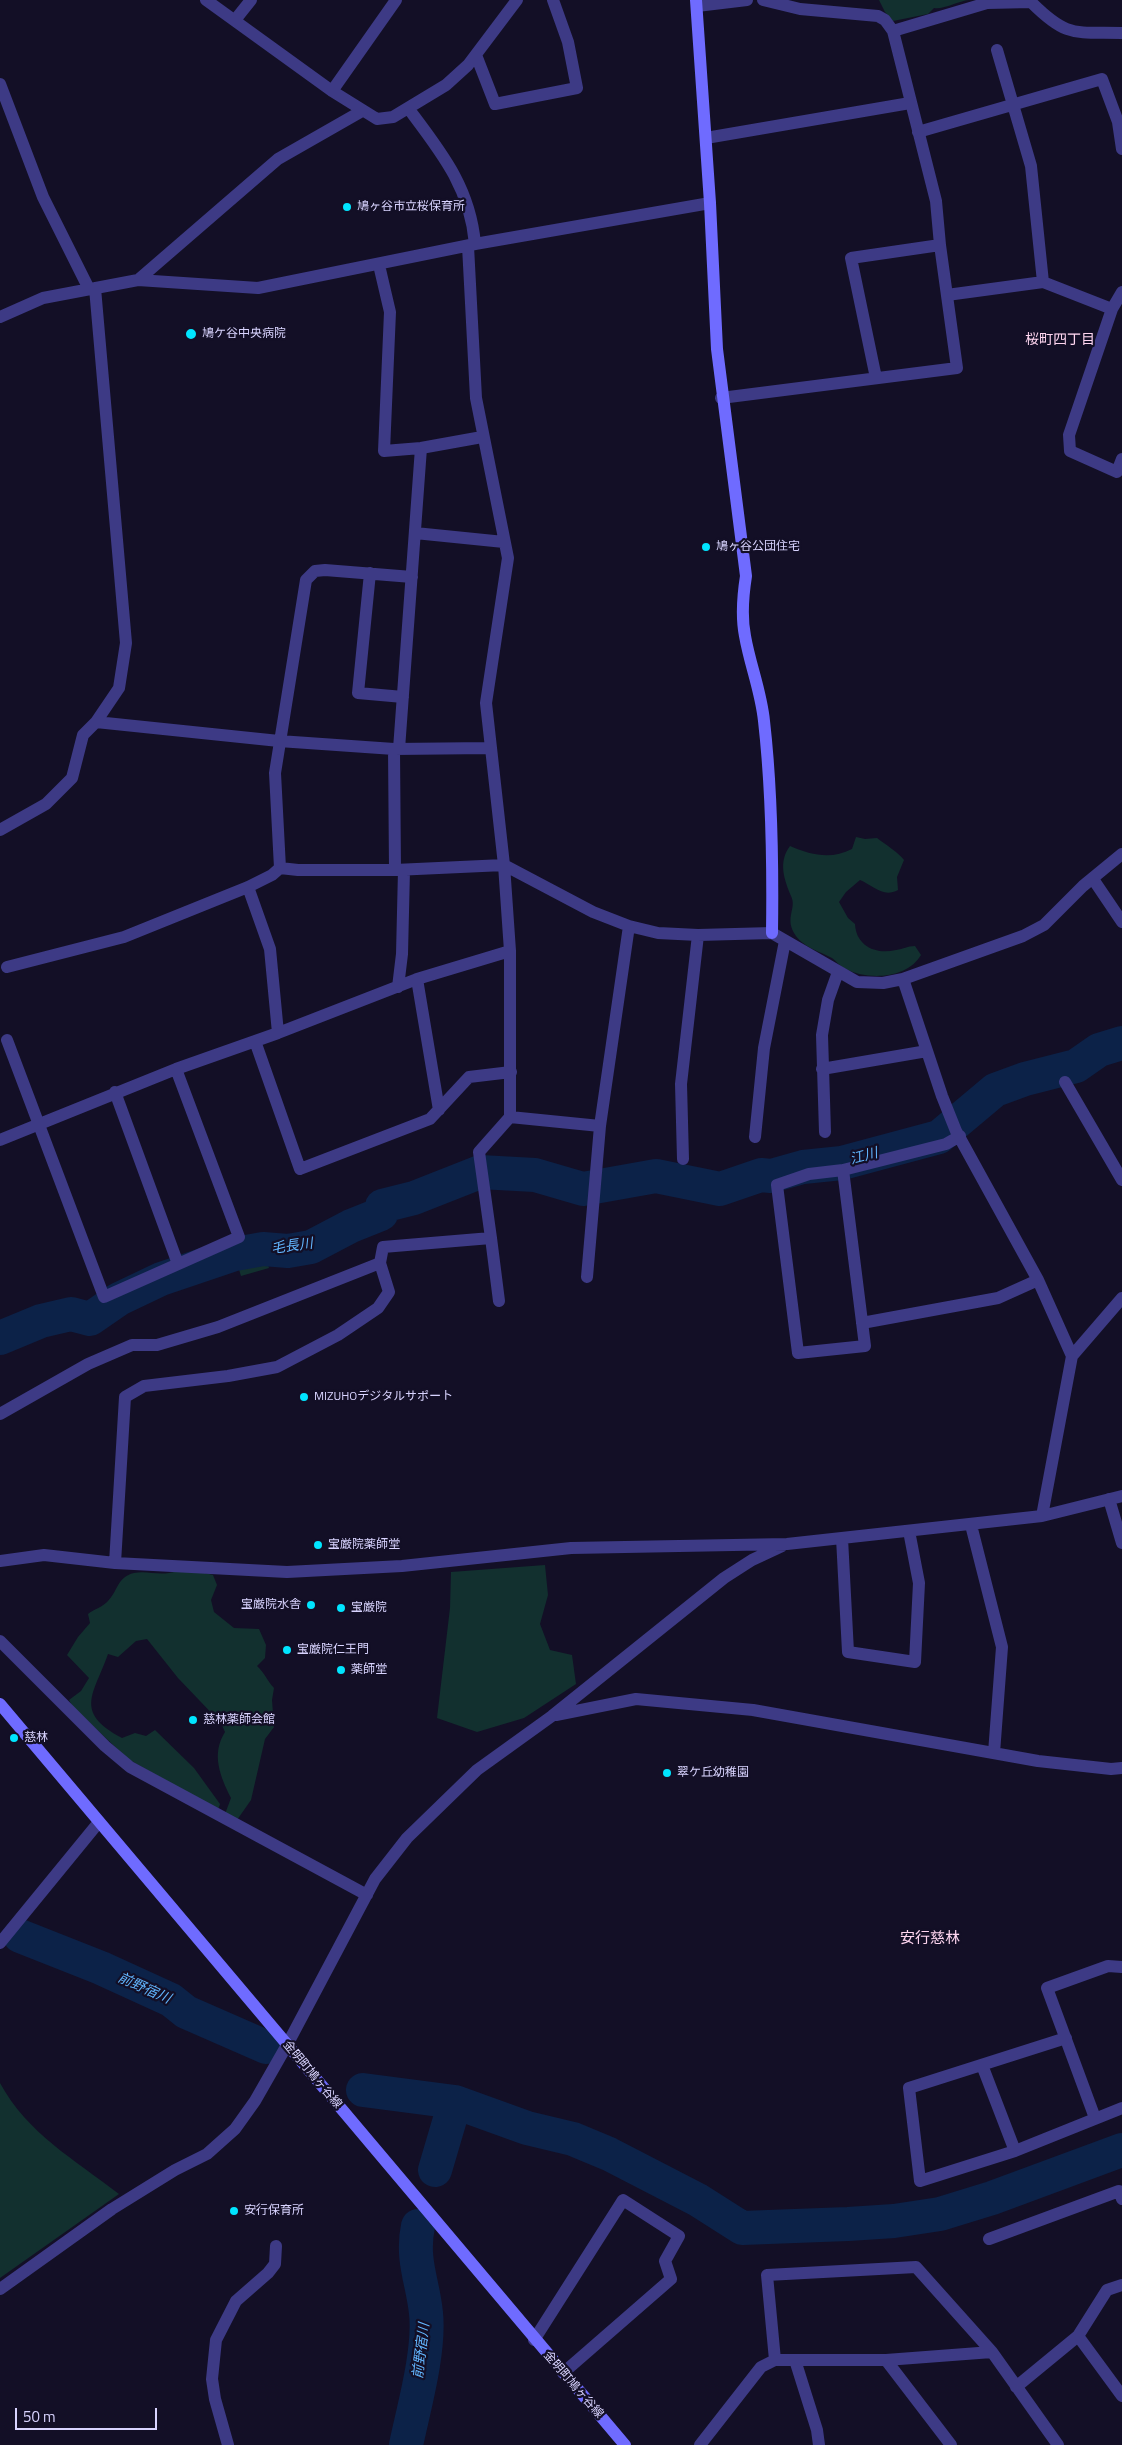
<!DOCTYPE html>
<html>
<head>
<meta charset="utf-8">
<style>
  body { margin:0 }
  #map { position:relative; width:1122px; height:2445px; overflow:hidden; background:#130f26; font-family:"Titillium Web",sans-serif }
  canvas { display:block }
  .scale { position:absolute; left:15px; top:2408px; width:142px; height:22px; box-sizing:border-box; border:2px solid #d9d4ff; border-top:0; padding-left:6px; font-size:15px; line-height:18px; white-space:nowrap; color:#d9d4ff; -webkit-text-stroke:4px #130f26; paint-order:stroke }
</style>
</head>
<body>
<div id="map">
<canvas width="1122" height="2445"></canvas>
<div class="scale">50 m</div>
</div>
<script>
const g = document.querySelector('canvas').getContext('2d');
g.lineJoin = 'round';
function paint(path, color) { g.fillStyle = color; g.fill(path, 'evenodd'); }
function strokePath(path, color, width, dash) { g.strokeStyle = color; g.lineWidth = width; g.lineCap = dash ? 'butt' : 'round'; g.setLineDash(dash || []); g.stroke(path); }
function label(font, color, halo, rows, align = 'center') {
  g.font = font + ' "Titillium Web","Noto Sans JP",sans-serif'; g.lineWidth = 4.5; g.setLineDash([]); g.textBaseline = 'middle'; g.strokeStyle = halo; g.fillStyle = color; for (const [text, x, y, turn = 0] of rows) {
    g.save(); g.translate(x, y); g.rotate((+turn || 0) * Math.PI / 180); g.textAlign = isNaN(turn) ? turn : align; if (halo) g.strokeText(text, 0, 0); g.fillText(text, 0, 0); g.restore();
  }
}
paint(new Path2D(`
  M 879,0 L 969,0 C 958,1 943,10 934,8 L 928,14 L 893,21 L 885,12 Z
  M 856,837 L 865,839 L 877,838 C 885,844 899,853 904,860 L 897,877 L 898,890 C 883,898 874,886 860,880 L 846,892 L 839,902 L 848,918 L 855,924 C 856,946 876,955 896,950 C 904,949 907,946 915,946 L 921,955 C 907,979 867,981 844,968 C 840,966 836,961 832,958 C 819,951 802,947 794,933 C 785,917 797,908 791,896 C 784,879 778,862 790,846 C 811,855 831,860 852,849 Z
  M 265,1255 L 269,1268 L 241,1276 L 236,1260 Z
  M 545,1565 L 548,1595 L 540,1624 L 550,1650 L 572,1655 L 576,1684 L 524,1718 L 477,1732 L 437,1718 L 450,1608 L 451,1572 Z
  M 177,1571 L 201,1572 L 213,1575 L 217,1585 L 211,1600 L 214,1612 L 234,1628 L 259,1629 L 266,1645 L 265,1658 L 257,1666 C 265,1673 267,1681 274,1688 L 272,1700 L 274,1727 L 265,1739 L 251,1800 L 237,1820 L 225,1814 L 231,1798 C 220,1776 211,1754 225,1732 L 221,1723 L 178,1678 L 147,1639 L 136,1641 L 118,1657 L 108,1654 C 94,1694 73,1712 122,1738 L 135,1733 L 146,1736 L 155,1730 L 194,1768 L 220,1804 L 218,1810 L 128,1759 L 73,1707 L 69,1700 L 81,1691 L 89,1678 L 67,1655 L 78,1637 L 90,1623 L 88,1614 C 94,1609 103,1607 108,1601 C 118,1591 117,1577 134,1573 C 149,1570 159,1577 177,1571 Z
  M 0,2083 C 27,2133 75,2160 119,2194 L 0,2278 Z`), '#12302f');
strokePath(new Path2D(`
  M 0,1338 L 41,1321 L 71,1314 L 90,1319 L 119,1299 L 161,1279 L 235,1254 L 263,1249 L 288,1251 L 311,1247 L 351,1226 L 381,1214 L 382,1206 L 414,1198 L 480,1172 L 535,1175 L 583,1189 L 656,1176 L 720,1189 L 761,1175 L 771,1176 L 803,1167 L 842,1163 L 939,1137 L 995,1090 L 1025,1079 L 1076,1066 L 1099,1050 L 1122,1043
  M 20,1936 L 101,1968 L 171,2000 L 186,2012 L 266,2047
  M 363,2090 L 455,2102 L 435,2170
  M 455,2102 L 527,2128 L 573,2139 L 609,2154 L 698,2200 L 742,2228 L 848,2224 L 894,2221 L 940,2214 L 992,2198 L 1122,2150
  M 406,2445 C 414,2407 430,2351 426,2313 C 423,2282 411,2260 418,2226`), '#0c2248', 34);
strokePath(new Path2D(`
  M 206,0 L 332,91 L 377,119 L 393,117 L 446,85 L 468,65 L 517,0
  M 763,0 L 800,9 L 878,16 L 885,20 L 893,31
  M 697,6 L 747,0
  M 235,20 L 251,0
  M 997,50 L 1031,166 L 1043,282
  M 476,55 L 495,104 L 577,88 L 568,42 L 553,0
  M 0,84 L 43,197 L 89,289
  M 332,91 L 396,0
  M 408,108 C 441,152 470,187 475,244
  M 918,132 L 1102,79 L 1118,122 L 1122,149
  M 706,138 L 910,103
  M 468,246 L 476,398 L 508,558 L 486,703 L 504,865 L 510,951 L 510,1117
  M 379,265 L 390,312 L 384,451 L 421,448 L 482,437
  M 138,280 L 278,159 L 362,111
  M 947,295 L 1043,282 L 1112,309 L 1069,435 L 1070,451 L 1117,472 L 1122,459
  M 1112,309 L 1122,292
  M 0,317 L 43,298 L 138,280 L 258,288 L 475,244 L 710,203
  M 876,378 L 851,258 L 940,245
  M 721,398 L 957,368 L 940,245 L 936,201 L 893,31 L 987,3 L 1031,2 C 1067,38 1074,32 1122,33
  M 415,533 L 504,542
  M 370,573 L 358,693 L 403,697
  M 96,722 L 279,741 L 394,749 L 490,748
  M 394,749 L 395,870
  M 399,749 L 421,448
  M 0,830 L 46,804 L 72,778 L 83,735 L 96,722 L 119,688 L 126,643 L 95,288
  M 280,868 L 275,773 L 306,580 L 315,571 L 325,570 L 412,577
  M 1093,879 L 1122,922
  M 248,887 L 270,949 L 278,1033
  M 7,967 L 124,937 L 248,887 L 272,875 L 280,868 L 298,870 L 395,870 L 504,865 L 593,912 L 629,926 L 658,933 L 698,935 L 772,933 L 857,982 L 883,983 L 903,979 L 1023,936 L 1044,925 L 1083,886 L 1122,854
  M 417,979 L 439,1110
  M 903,979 L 942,1096 L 956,1131 L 1038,1280 L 1072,1356
  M 398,987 L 402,954 L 404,870
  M 7,1040 L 104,1297 L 239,1237 L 176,1069
  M 255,1041 L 300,1169 L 430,1119 L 469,1077 L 511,1072
  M 822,1069 L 927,1051
  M 1065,1082 L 1122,1180
  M 115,1092 L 178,1264
  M 825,1132 L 822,1035 L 828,1000 L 838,972
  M 755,1137 L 764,1048 L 785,941
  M 0,1140 L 176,1069 L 278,1033 L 417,979 L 510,951
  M 683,1159 L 681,1084 L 698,935
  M 843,1170 L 865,1346 L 798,1353 L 777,1185 L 809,1174 L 843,1170 L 946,1144 L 960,1136
  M 491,1238 L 499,1301
  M 587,1277 L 600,1126 L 629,926
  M 862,1323 L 998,1298 L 1038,1280
  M 0,1414 L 88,1364 L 132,1345 L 157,1345 L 218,1327 L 380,1263
  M 1109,1499 L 1122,1543
  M 1042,1516 L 1072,1356 L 1122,1298
  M 971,1525 L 1002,1647 L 994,1753
  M 842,1538 L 848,1652 L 915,1662 L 919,1583 L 909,1531
  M 0,1561 L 44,1555 L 115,1563 L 287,1572 L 402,1566 L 571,1548 L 787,1544 L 1042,1516 L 1122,1496
  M 115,1563 L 125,1397 L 144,1386 L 228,1376 L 277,1367 L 338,1335 L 378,1308 L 389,1292 L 380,1263 L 383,1247 L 491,1238 L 479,1152 L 510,1117 L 600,1126
  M 0,1641 L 105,1746 L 130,1767 L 367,1895
  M 556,1715 L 636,1699 L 753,1710 L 1038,1761 L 1111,1769 L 1122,1768
  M 0,1943 L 99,1822
  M 1066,2038 L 909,2088 L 920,2181 L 1015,2151 L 1122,2108
  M 982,2065 L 1015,2151
  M 1095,2118 L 1047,1988 L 1108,1966 L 1122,1967
  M 989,2239 L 1119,2191 L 1122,2199
  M 0,2289 L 112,2209 L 175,2170 L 207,2154 L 235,2129 L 255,2101 L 287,2045 L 375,1879 L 407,1838 L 477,1770 L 552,1716 L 724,1578 L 752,1560 L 782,1546
  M 1078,2336 L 1122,2396
  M 534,2340 L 623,2200 L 679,2236 L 665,2261 L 671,2279 L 563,2373
  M 775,2360 L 767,2275 L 916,2267 L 992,2352 L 1058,2445
  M 795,2360 L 817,2430 L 819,2445
  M 886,2360 L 951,2445
  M 1016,2387 L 1078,2336 L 1107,2290 L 1122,2285
  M 228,2445 L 215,2399 L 212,2379 L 216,2340 L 236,2301 L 268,2273 L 275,2264 L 276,2246
  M 700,2445 L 761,2367 L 775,2360 L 886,2360 L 992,2352`), '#3d3a85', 12);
strokePath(new Path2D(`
  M 696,0 L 710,203 L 717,349 L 746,576 C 743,595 741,616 745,636 C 750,665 761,691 764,721 C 772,791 773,862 772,933
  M 0,1704 L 625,2445`), '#6f6bff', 12);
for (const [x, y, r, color] of [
  [347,207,5,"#00e5ff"],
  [191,334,6,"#00e5ff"],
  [706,547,5,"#00e5ff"],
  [304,1397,5,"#00e5ff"],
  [318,1545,5,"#00e5ff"],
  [311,1605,5,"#00e5ff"],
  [341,1608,5,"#00e5ff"],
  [287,1650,5,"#00e5ff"],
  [341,1670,5,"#00e5ff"],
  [193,1720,5,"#00e5ff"],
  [14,1738,5,"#00e5ff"],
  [667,1773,5,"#00e5ff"],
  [234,2211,5,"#00e5ff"]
]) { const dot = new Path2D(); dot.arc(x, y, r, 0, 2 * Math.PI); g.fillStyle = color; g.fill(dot); strokePath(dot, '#130f26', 2); }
label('12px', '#d9d4ff', '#130f26', [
  ["鳩ヶ谷市立桜保育所",357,207],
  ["鳩ケ谷中央病院",202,334],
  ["鳩ヶ谷公団住宅",716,547],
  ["MIZUHOデジタルサポート",314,1397],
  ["宝厳院薬師堂",328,1545],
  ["宝厳院水舎",301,1605,"right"],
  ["宝厳院",351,1608],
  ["宝厳院仁王門",297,1650],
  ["薬師堂",351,1670],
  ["慈林薬師会館",203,1720],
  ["慈林",24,1738],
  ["翠ケ丘幼稚園",677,1773],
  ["安行保育所",244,2211]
], 'left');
label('12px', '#d9d4ff', '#130f26', [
  ["金明町鳩ヶ谷線",312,2075,50],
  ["金明町鳩ヶ谷線",573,2385,49]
]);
label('14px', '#ffd6f0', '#130f26', [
  ["桜町四丁目",1060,341]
]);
label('italic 14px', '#62b6ff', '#130f26', [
  ["江川",864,1157,-15],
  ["毛長川",292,1247,-8],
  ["前野宿川",144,1989,24],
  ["前野宿川",422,2351,-83]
]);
label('15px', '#ffd6f0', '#130f26', [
  ["安行慈林",930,1939]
]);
</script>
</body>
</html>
